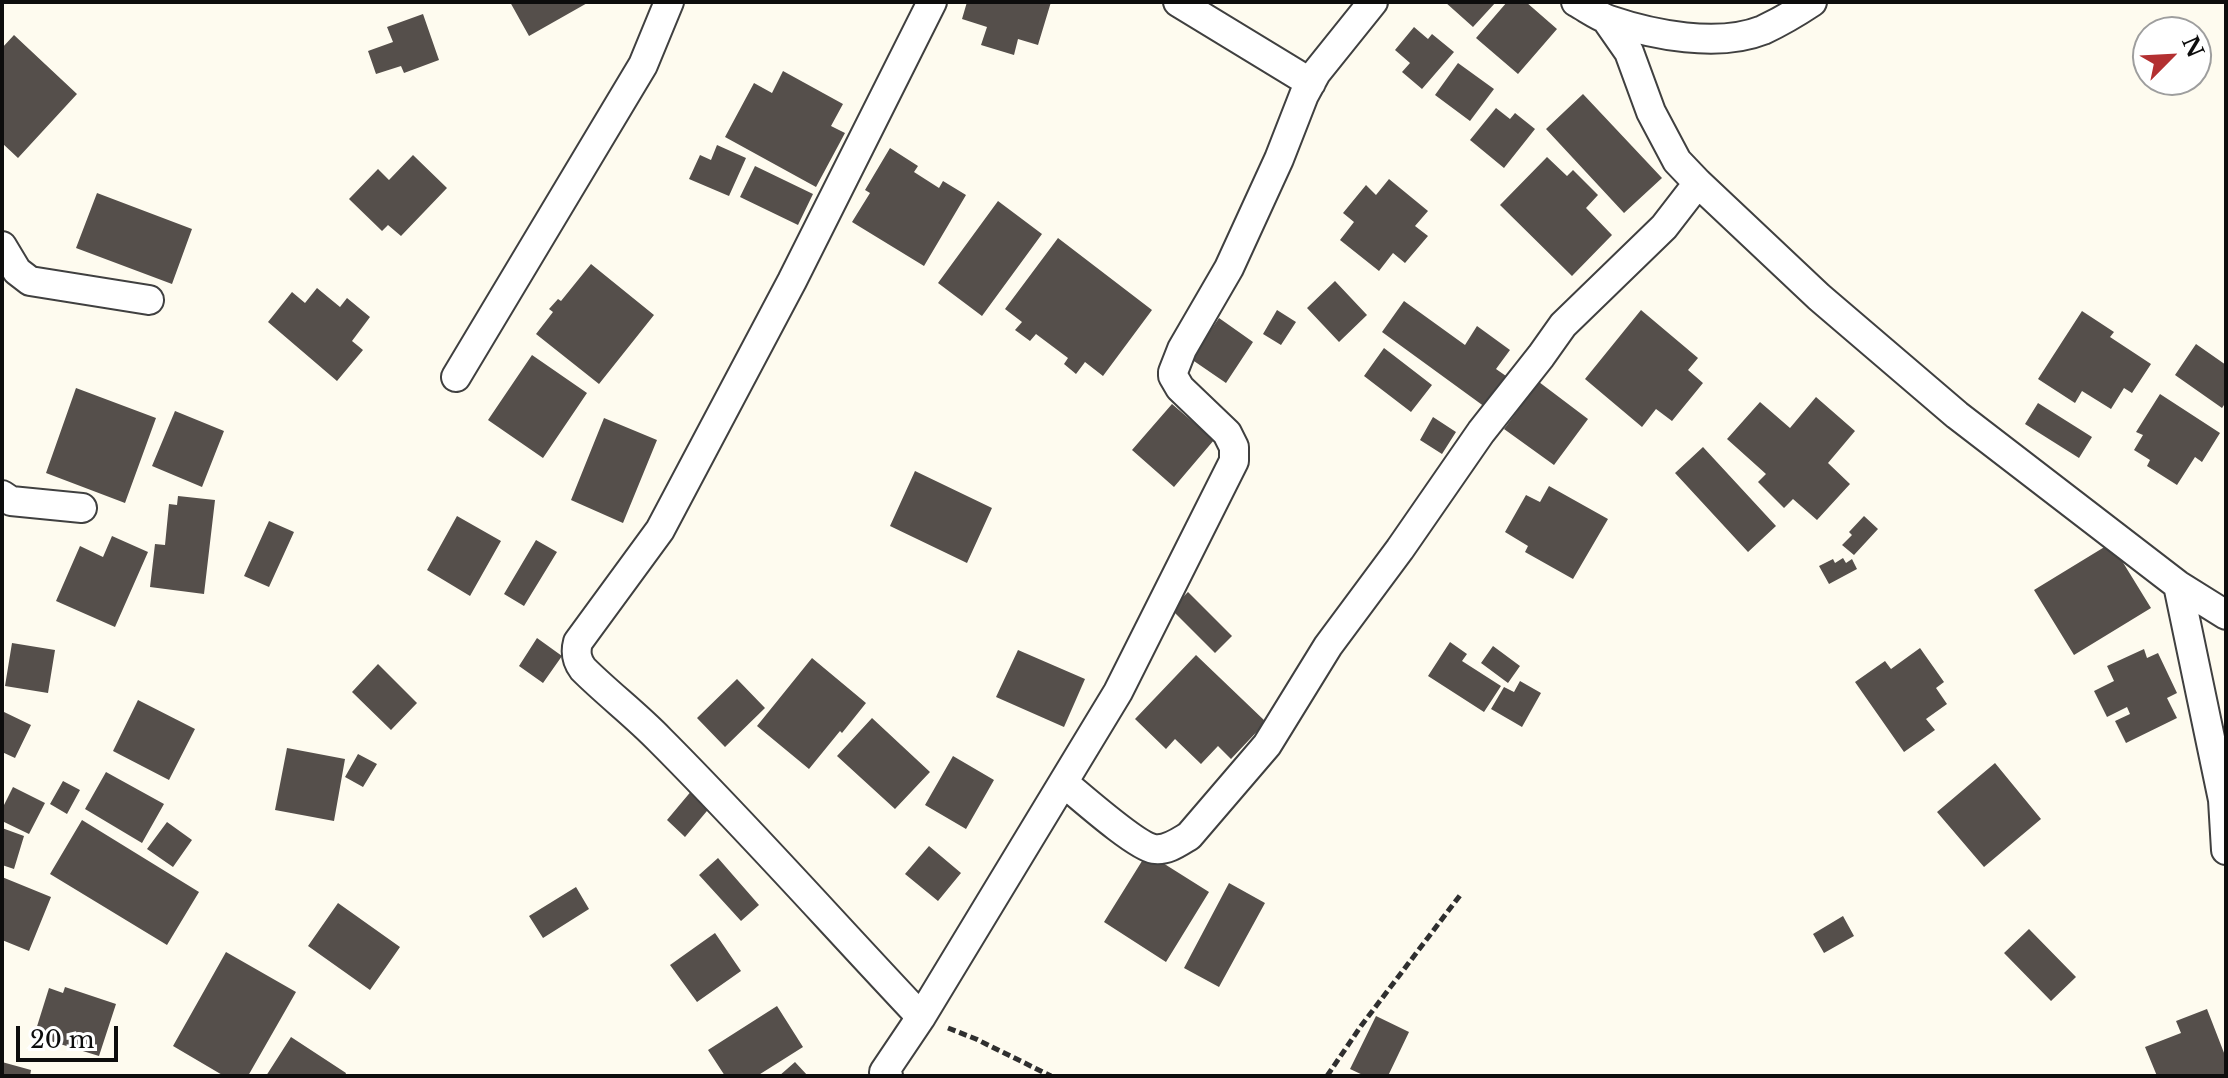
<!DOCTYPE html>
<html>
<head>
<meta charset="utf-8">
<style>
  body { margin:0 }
  #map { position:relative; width:2228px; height:1078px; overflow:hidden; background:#fefbef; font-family:"Libre Baskerville",serif }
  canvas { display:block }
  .frame { position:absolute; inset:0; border:4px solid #0d0d0d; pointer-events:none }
  .north { position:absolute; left:2132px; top:16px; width:80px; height:80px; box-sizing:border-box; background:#fff; border:2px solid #9e9e9e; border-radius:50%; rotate:66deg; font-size:22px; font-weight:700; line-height:32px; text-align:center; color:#0d0d0d }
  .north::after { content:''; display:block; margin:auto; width:28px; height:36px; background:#b33031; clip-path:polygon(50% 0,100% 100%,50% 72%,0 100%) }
  .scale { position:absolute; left:16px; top:1026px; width:102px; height:36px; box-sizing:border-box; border:4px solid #0d0d0d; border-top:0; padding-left:10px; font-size:24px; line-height:28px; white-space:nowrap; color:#0d0d0d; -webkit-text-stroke:6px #fff; paint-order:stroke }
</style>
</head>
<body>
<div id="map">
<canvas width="2228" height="1078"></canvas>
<div class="frame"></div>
<div class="north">N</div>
<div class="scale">20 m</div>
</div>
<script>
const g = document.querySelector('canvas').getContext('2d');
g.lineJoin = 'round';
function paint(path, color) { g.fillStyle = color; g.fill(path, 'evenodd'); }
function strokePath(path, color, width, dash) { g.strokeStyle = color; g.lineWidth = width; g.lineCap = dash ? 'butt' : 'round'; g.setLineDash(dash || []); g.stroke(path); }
paint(new Path2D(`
  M 510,2 L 589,2 L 529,36 Z
  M 967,2 L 1051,2 L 1038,45 L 1018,39 L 1014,55 L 981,45 L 987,27 L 962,19 Z
  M 1445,2 L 1496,2 L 1473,27 Z
  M 1507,2 L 1515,2 L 1517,4 L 1519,2 L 1526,2 L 1557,29 L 1518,74 L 1476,38 Z
  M 423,14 L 439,60 L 404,73 L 401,66 L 376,74 L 368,51 L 393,42 L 387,27 Z
  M 1414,27 L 1428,39 L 1432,34 L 1454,52 L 1422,89 L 1402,72 L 1410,63 L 1395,50 Z
  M 14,35 L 77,94 L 18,158 L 2,143 L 2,48 Z
  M 1458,63 L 1494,89 L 1470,121 L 1435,95 Z
  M 783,71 L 843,104 L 831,126 L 845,133 L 816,187 L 725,137 L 754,83 L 772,93 Z
  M 1583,94 L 1662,178 L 1624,213 L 1546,129 Z
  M 1496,108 L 1510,119 L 1515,113 L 1535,129 L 1504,168 L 1470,140 Z
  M 717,145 L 746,158 L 729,196 L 689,179 L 700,155 L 711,160 Z
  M 890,148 L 918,166 L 914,172 L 939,188 L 943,181 L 966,195 L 924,266 L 852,222 L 870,193 L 865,190 Z
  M 413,155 L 447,188 L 401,236 L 388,225 L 382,231 L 349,199 L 378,169 L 389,180 Z
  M 1547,157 L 1567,176 L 1573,170 L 1598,195 L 1586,208 L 1612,235 L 1572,276 L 1500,205 Z
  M 755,166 L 813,194 L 798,225 L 740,197 Z
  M 1389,179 L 1428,211 L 1415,226 L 1428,236 L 1405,263 L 1393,253 L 1379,271 L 1340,240 L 1354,222 L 1343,213 L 1366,185 L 1376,195 Z
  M 97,193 L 192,229 L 172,284 L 76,248 Z
  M 998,201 L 1042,234 L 982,316 L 938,283 Z
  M 1058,238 L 1152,310 L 1103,376 L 1085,362 L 1076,374 L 1064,364 L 1068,358 L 1036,334 L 1030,341 L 1015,330 L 1022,322 L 1005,309 Z
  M 591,264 L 654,315 L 599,384 L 536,334 L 553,312 L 549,309 L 558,299 L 561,301 Z
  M 1335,281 L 1367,315 L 1339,342 L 1307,308 Z
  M 317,288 L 340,307 L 347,298 L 370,317 L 352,341 L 363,350 L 337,381 L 268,322 L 292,292 L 305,303 Z
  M 1404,301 L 1465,345 L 1477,326 L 1510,350 L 1496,369 L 1506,376 L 1485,407 L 1382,332 Z
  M 1277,310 L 1296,322 L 1281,345 L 1263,334 Z
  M 1641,310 L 1698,358 L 1688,370 L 1703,383 L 1672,421 L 1656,409 L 1642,427 L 1585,379 Z
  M 2082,311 L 2114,332 L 2110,337 L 2151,364 L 2132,393 L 2124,388 L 2111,409 L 2082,391 L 2075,403 L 2038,379 Z
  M 1219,318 L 1253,342 L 1226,383 L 1191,359 Z
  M 2196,344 L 2226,365 L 2226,402 L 2222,408 L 2175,375 Z
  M 1384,348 L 1432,385 L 1411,412 L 1364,376 Z
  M 532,355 L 587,393 L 543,458 L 488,420 Z
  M 1539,382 L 1588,419 L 1554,465 L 1504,429 Z
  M 76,388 L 156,418 L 125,503 L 46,473 Z
  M 2160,394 L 2220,433 L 2202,462 L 2195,457 L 2177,485 L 2147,466 L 2150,460 L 2134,450 L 2143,435 L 2136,432 Z
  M 1816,397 L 1855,431 L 1828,463 L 1850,484 L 1817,520 L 1793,499 L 1784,508 L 1758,482 L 1766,474 L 1727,439 L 1760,402 L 1790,428 Z
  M 2038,403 L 2092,437 L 2079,458 L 2025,424 Z
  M 1172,404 L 1214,440 L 1174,487 L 1132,450 Z
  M 175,411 L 224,431 L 202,487 L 152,466 Z
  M 1433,417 L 1456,432 L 1442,454 L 1420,440 Z
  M 604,418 L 657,440 L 623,523 L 571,500 Z
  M 1703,447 L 1776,526 L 1748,552 L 1675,473 Z
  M 915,471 L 992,508 L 967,563 L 890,526 Z
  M 1549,486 L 1608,519 L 1573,579 L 1525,552 L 1528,546 L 1505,532 L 1526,495 L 1540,502 Z
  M 178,496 L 215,500 L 204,594 L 150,587 L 155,544 L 165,545 L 169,504 L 177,505 Z
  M 457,516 L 501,541 L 470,596 L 427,570 Z
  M 1864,516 L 1878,529 L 1854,555 L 1842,545 L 1852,535 L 1849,532 Z
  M 269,521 L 294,532 L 269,587 L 244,576 Z
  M 112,536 L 148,552 L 115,627 L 56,601 L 80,546 L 103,557 Z
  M 536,540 L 557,552 L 524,606 L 504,594 Z
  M 2111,543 L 2151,608 L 2074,655 L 2034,590 Z
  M 1843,558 L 1846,563 L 1852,559 L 1857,569 L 1829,584 L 1819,566 L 1833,559 L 1835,563 Z
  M 1188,592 L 1232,636 L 1215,653 L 1171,609 Z
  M 537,638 L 562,656 L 543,683 L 519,666 Z
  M 1450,642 L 1467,654 L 1462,661 L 1501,686 L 1484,712 L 1428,676 Z
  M 12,643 L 55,650 L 48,693 L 5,686 Z
  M 1493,646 L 1520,666 L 1508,683 L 1481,663 Z
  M 1920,648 L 1944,682 L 1936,688 L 1947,704 L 1926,719 L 1935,730 L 1904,752 L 1855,682 L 1885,661 L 1891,669 Z
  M 2144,649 L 2147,658 L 2158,653 L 2177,693 L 2167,698 L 2177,718 L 2126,743 L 2115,721 L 2130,714 L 2127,707 L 2107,717 L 2094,691 L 2114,681 L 2107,666 Z
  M 1018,650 L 1085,679 L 1064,727 L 996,697 Z
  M 1196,655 L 1266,722 L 1231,759 L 1218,746 L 1201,764 L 1175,739 L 1166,749 L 1135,719 Z
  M 812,658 L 866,703 L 842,733 L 840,731 L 809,769 L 757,726 Z
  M 378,664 L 417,703 L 391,730 L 352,692 Z
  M 737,679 L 765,708 L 725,747 L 697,718 Z
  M 1520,681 L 1541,693 L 1522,727 L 1491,709 L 1504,687 L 1514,692 Z
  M 138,700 L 195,729 L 169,780 L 113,751 Z
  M 2,711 L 31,725 L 15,758 L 2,752 Z
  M 872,718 L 930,772 L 895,809 L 837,756 Z
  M 287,748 L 345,759 L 334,821 L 275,810 Z
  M 358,754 L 377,764 L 363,787 L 345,777 Z
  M 953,756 L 994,780 L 966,829 L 925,805 Z
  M 1995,763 L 2041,819 L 1984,867 L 1937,812 Z
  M 106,772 L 164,804 L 142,843 L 85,809 Z
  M 63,781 L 80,790 L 67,814 L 50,804 Z
  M 13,787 L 45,803 L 29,834 L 2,821 L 2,809 Z
  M 693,789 L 712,805 L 685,837 L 667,820 Z
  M 82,820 L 199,892 L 167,945 L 50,874 Z
  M 167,822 L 192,840 L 173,867 L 147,849 Z
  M 2,828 L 24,836 L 14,869 L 2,865 Z
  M 929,846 L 961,873 L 938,901 L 905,874 Z
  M 1147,853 L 1209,892 L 1166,962 L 1104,922 Z
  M 718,858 L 759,905 L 741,921 L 699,875 Z
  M 2,877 L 51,897 L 29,951 L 2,940 Z
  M 1229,883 L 1265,903 L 1219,987 L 1184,968 Z
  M 576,887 L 589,909 L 543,938 L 529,916 Z
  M 338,903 L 400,947 L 370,990 L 308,946 Z
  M 1843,916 L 1854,936 L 1824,953 L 1813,934 Z
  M 2029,929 L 2076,977 L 2051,1001 L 2004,953 Z
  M 715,933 L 741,971 L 697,1002 L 670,965 Z
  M 226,952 L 296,992 L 248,1076 L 224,1076 L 173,1046 Z
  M 65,987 L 116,1004 L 99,1056 L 34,1036 L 49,988 L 63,993 Z
  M 777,1006 L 803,1047 L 757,1076 L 725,1076 L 708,1050 Z
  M 2207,1009 L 2226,1058 L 2226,1076 L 2157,1076 L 2145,1047 L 2181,1033 L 2176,1021 Z
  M 1376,1016 L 1409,1032 L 1388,1076 L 1365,1076 L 1350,1069 Z
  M 291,1037 L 346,1073 L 345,1076 L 266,1076 Z
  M 2,1062 L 31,1070 L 30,1076 L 2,1076 Z
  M 795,1062 L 808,1076 L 779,1076 Z`), '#554f4b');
const minor = new Path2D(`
  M 1178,2 L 1311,83
  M 1576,2 C 1587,8 1598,16 1609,20 C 1653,35 1718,48 1763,30 C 1780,22 1797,12 1812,2
  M 1606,19 L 1629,52 L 1651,112 L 1677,161 L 1698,183 L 1819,297 L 1957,415 L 2178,585 L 2226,615
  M 2,246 L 17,271 L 30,281 L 149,300
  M 456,377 L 643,65 L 669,2
  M 2,495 L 11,501 L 82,508
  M 2178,585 L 2223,800 L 2226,850
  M 1064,783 C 1081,797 1136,846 1154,849 C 1167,851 1179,842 1189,836 L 1267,745 L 1328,646 L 1400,549 L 1481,432 L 1541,356 L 1563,325 L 1664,227 L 1698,183
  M 921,1017 C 834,925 750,830 660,740 C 636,715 608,694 583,669 C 577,661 575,653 578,642 L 660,530 L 792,281 L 932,2
  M 888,1076 L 884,1072 L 921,1017 L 1118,692 L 1234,461 L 1234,447 L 1227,433 L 1180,388 L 1173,376 L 1173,372 L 1182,349 L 1229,268 L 1279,159 L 1304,95 L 1316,73 L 1373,2`);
strokePath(minor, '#404040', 32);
strokePath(new Path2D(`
  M 948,1028 L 976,1039 L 1051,1076
  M 1327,1076 L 1361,1026 L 1461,894`), '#2f2f2f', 5, [8, 4]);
strokePath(minor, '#fff', 28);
</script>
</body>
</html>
